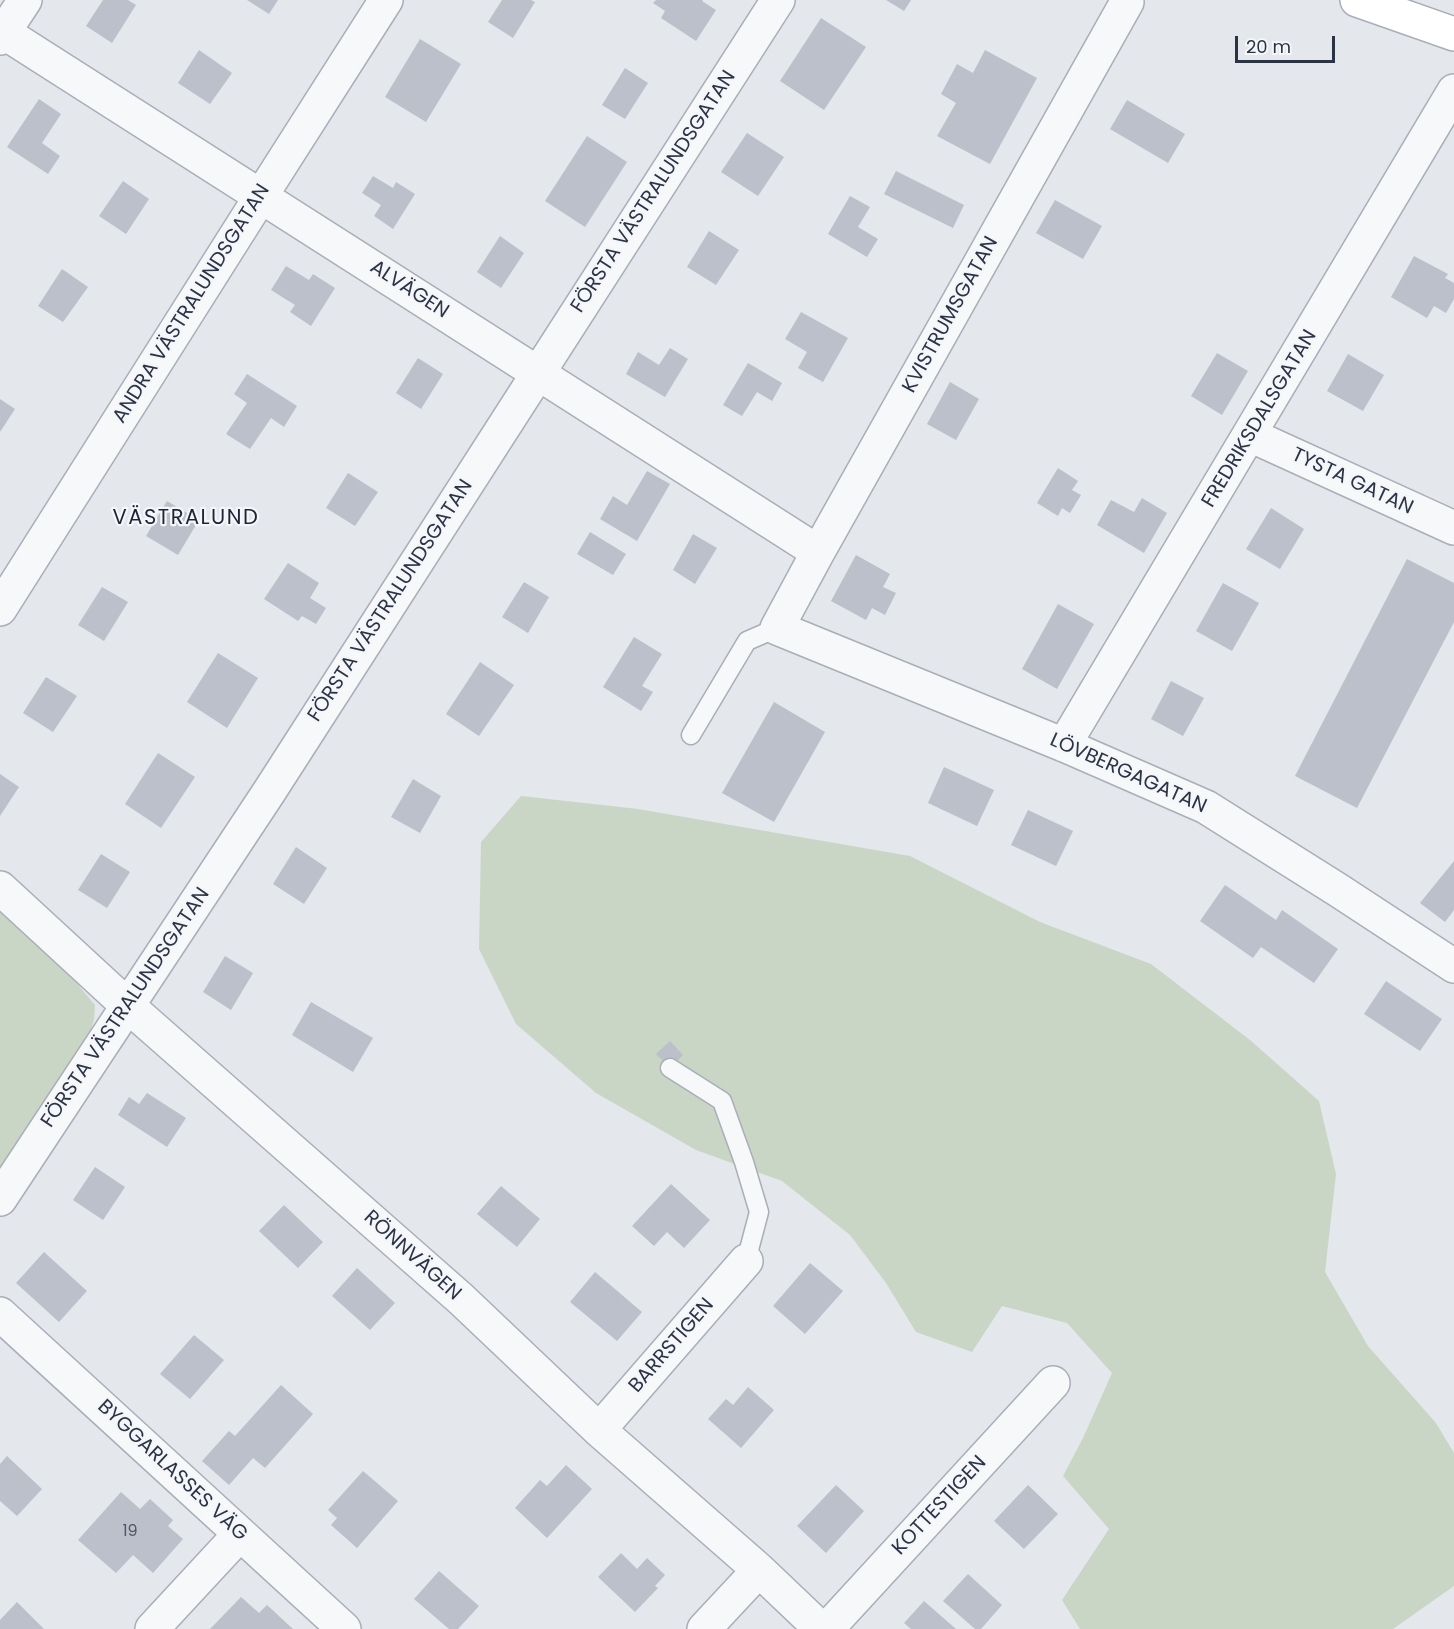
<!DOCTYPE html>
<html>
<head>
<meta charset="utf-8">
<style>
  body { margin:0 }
  #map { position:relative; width:1454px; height:1629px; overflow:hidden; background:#e4e7ec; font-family:Poppins,sans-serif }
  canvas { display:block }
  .scale { position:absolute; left:1235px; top:36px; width:100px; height:27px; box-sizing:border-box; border:3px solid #2b3445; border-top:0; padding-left:8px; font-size:18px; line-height:21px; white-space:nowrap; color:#2b3445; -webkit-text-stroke:4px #f4f6f9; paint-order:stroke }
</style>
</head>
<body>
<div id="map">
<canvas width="1454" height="1629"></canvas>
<div class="scale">20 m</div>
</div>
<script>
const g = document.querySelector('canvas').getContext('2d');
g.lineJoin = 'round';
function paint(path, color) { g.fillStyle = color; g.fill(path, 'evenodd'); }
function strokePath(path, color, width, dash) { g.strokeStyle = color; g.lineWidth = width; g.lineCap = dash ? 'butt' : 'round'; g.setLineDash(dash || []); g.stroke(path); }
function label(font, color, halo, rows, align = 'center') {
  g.font = font + ' Poppins,sans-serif'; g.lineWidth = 4.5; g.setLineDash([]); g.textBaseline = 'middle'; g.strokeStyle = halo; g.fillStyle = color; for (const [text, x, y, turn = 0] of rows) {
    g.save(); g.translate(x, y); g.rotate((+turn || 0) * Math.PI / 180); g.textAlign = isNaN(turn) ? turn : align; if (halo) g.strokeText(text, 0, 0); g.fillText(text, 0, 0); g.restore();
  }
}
paint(new Path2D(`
  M 521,796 L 638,809 L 910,856 L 1040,922 L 1151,964 L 1250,1040 L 1319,1101 L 1336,1174 L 1325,1272 L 1368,1346 L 1436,1423 L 1454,1453 L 1454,1586 L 1393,1629 L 1080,1629 L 1062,1600 L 1109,1529 L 1063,1476 L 1083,1438 L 1112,1373 L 1067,1323 L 1002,1306 L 972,1352 L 916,1332 L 886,1283 L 850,1235 L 782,1181 L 696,1150 L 596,1093 L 516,1024 L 479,949 L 481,842 Z
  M 0,911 L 70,975 L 95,1005 L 94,1020 L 91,1029 L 0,1169 Z`), '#c9d6c5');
paint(new Path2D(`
  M 103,0 L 128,0 L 136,5 L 112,43 L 86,26 Z
  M 247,0 L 278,0 L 269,14 Z
  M 502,0 L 531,0 L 535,2 L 513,38 L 488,22 Z
  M 656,0 L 703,0 L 702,1 L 716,10 L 696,41 L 661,18 L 665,11 L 653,3 Z
  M 886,0 L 911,0 L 904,11 Z
  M 821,18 L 866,47 L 824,110 L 780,81 Z
  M 420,39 L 461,64 L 426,122 L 385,97 Z
  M 199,50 L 232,73 L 210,104 L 178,83 Z
  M 985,50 L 1037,78 L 990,164 L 937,136 L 956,103 L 941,94 L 957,64 L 973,73 Z
  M 625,68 L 648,83 L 625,119 L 602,105 Z
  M 39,99 L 61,114 L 42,143 L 60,156 L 48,174 L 7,147 Z
  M 1127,100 L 1185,134 L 1168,163 L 1110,129 Z
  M 747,133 L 784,157 L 758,196 L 721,172 Z
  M 587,136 L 627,162 L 585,227 L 545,201 Z
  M 896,171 L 964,205 L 953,228 L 884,194 Z
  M 373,176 L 393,188 L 396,182 L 415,194 L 393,229 L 374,216 L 381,205 L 362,193 Z
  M 123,181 L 149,199 L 126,234 L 99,216 Z
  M 850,196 L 870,207 L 858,227 L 878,239 L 867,257 L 828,234 Z
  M 1055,200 L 1102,226 L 1083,259 L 1036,233 Z
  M 709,231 L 739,250 L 716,285 L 687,267 Z
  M 500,236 L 524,253 L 501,288 L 477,272 Z
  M 1414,256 L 1448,274 L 1445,278 L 1454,283 L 1454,299 L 1446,313 L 1434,306 L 1427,318 L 1391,297 Z
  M 286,266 L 309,280 L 313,274 L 335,288 L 311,326 L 290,312 L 295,305 L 271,290 Z
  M 62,269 L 88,287 L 63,322 L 38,306 Z
  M 801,312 L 848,338 L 823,382 L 798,368 L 807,352 L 785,339 Z
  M 670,348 L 688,359 L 665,397 L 626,374 L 638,352 L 659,365 Z
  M 1217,353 L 1248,371 L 1222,415 L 1191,396 Z
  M 1348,354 L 1384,375 L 1363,411 L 1327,391 Z
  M 418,358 L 443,374 L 421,409 L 396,393 Z
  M 748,363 L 782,383 L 772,401 L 757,392 L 742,416 L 723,405 Z
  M 247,374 L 297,406 L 284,427 L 271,418 L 250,449 L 226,434 L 247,403 L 234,394 Z
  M 950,382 L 979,399 L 956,440 L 927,424 Z
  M 0,399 L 15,409 L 0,432 Z
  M 1058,468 L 1078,481 L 1072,490 L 1081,495 L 1070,513 L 1062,508 L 1058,516 L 1037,503 Z
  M 647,471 L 670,484 L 637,541 L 600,519 L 613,496 L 627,505 Z
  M 348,473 L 378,492 L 355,526 L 326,508 Z
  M 1142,498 L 1167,513 L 1144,553 L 1097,525 L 1111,500 L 1134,512 Z
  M 167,501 L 199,520 L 178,555 L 146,536 Z
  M 1271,508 L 1304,529 L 1280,569 L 1246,549 Z
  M 590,532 L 626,554 L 613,575 L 577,554 Z
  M 693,534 L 717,548 L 695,584 L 673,570 Z
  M 856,555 L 890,574 L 883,587 L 896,593 L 885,615 L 872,608 L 866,620 L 831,601 Z
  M 1407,559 L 1454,583 L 1454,622 L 1357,808 L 1295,776 Z
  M 288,563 L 319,583 L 310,598 L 326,608 L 316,624 L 302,616 L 298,621 L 264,599 Z
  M 524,582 L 549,597 L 528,633 L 502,617 Z
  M 1223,583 L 1259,603 L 1232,651 L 1196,631 Z
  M 102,587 L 128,602 L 104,641 L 78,625 Z
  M 1058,604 L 1094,624 L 1057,689 L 1022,669 Z
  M 634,637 L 662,654 L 642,686 L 653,692 L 641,711 L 603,687 Z
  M 218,653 L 258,678 L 227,728 L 187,702 Z
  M 480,662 L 514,685 L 479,736 L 446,714 Z
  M 46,677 L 77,696 L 53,732 L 23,713 Z
  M 1171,681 L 1204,698 L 1183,736 L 1151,719 Z
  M 774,702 L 825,732 L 774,822 L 722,793 Z
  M 158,753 L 195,777 L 161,828 L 125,804 Z
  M 944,767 L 994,790 L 977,826 L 928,803 Z
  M 0,774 L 19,787 L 0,816 Z
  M 413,779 L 441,796 L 420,833 L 391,817 Z
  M 1028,810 L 1073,831 L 1056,866 L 1011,845 Z
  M 296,847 L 327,868 L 304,904 L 273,884 Z
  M 101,854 L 130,872 L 107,908 L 78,890 Z
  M 1454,861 L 1454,910 L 1445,922 L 1420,903 Z
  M 1225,885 L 1276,920 L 1282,910 L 1338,949 L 1314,983 L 1261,947 L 1253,958 L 1200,921 Z
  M 225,956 L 253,973 L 231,1010 L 203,992 Z
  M 1386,981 L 1442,1019 L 1420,1051 L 1364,1014 Z
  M 311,1002 L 373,1038 L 353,1072 L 292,1035 Z
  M 670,1041 L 683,1055 L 670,1068 L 656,1054 Z
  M 147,1093 L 186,1118 L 167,1147 L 118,1115 L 129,1097 L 139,1104 Z
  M 95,1167 L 125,1187 L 103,1220 L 73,1200 Z
  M 671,1184 L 710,1220 L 684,1248 L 667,1232 L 654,1246 L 632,1226 Z
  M 501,1186 L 540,1219 L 517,1247 L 477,1214 Z
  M 284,1205 L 323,1242 L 298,1268 L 259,1231 Z
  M 44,1252 L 87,1291 L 59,1322 L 16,1283 Z
  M 810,1263 L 843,1291 L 805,1334 L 773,1306 Z
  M 357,1268 L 395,1303 L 370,1330 L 332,1296 Z
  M 595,1272 L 642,1312 L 617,1341 L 570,1302 Z
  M 194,1335 L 224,1360 L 190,1399 L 160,1374 Z
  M 281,1385 L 313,1414 L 265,1468 L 253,1458 L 229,1485 L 202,1461 L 229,1431 L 235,1436 Z
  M 748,1387 L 774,1410 L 741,1448 L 708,1419 L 726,1399 L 733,1405 Z
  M 7,1456 L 42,1489 L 17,1516 L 0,1501 L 0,1464 Z
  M 566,1465 L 592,1489 L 547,1538 L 515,1508 L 540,1480 L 547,1486 Z
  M 363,1471 L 398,1501 L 357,1548 L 331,1525 L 337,1518 L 328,1510 Z
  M 836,1485 L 864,1511 L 826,1553 L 797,1526 Z
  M 1028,1485 L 1058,1514 L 1024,1549 L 994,1521 Z
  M 121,1492 L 140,1509 L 150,1499 L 173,1520 L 168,1526 L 183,1539 L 153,1573 L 133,1555 L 116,1573 L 78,1540 Z
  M 621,1553 L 637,1569 L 647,1558 L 665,1575 L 655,1586 L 658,1588 L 635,1612 L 598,1577 Z
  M 439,1571 L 479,1606 L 458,1629 L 449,1629 L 414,1599 Z
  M 968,1574 L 1002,1605 L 981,1629 L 975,1629 L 943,1601 Z
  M 241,1597 L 259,1613 L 267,1605 L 293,1629 L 210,1629 Z
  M 924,1601 L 956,1629 L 911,1629 L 904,1623 Z
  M 17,1602 L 44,1629 L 0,1629 L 0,1620 Z`), '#bbc0ca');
const service = new Path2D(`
  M 691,735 L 747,641 L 777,628
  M 670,1068 L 722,1101 L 744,1162 L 759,1212 L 746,1261`);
const minor = new Path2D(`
  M 1127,2 L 818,552 L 777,628 L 1064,745 L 1206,807 L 1338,890 L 1454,966
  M 0,30 L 818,552
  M 0,38 L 25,0
  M 1250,435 L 1454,528
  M 0,609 L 261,196 L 386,0
  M 1064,745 L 1454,91
  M 0,888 L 128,1006 L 461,1299 L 599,1430 L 759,1570 L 821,1629
  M 0,1199 L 269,792 L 778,0
  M 0,1314 L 344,1629
  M 599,1430 L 746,1261
  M 152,1629 L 240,1534
  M 704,1629 L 759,1570
  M 827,1629 L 1053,1383`);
const secondary = new Path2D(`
  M 1357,0 L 1454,34`);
strokePath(service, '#a9aeb7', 21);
strokePath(minor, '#a9aeb7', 36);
strokePath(secondary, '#a9aeb7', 36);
strokePath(service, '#f7f8fa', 18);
strokePath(minor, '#f7f8fa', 33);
strokePath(secondary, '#fff', 33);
label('16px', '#4f5766', null, [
  ["19",130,1532]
]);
label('20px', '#2b3445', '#f4f6f9', [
  ["FÖRSTA VÄSTRALUNDSGATAN",654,192,-57],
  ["ALVÄGEN",409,290,33],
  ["ANDRA VÄSTRALUNDSGATAN",192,304,-58],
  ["KVISTRUMSGATAN",951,315,-61],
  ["FREDRIKSDALSGATAN",1260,419,-59],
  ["TYSTA GATAN",1352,482,25],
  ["FÖRSTA VÄSTRALUNDSGATAN",391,601,-57],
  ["LÖVBERGAGATAN",1128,774,24],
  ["FÖRSTA VÄSTRALUNDSGATAN",126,1008,-56],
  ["RÖNNVÄGEN",412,1256,42],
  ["BARRSTIGEN",672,1346,-49],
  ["BYGGARLASSES VÄG",172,1471,43],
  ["KOTTESTIGEN",940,1506,-47]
]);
g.letterSpacing = '1.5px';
label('21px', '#1d2536', '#f4f6f9', [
  ["VÄSTRALUND",186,519]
]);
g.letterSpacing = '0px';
</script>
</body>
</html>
